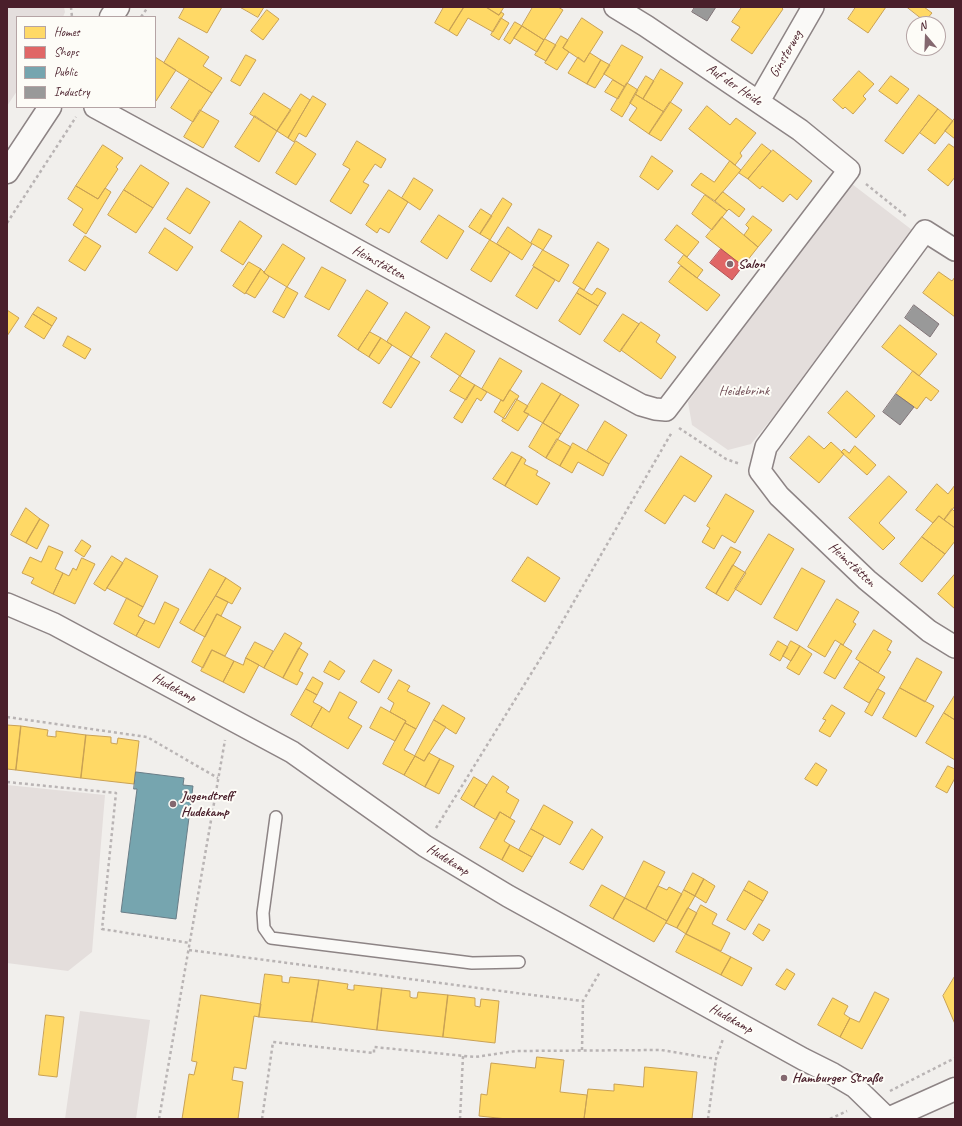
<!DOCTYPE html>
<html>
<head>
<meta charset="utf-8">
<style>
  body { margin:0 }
  #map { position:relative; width:962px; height:1126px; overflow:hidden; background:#f1efec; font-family:Caveat,sans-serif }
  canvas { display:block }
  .frame { position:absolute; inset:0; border:8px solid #4a1f2b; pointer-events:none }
  .legend { position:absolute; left:16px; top:16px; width:140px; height:92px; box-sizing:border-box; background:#fdfcf7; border:1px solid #b5a4a5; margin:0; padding:5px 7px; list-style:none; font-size:12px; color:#4a1f2b }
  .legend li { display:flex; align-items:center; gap:8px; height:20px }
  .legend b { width:20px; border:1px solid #b5a4a5 }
  .north { position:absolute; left:906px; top:16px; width:40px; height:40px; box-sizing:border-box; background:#fdfcf7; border:1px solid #b5a4a5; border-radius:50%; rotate:341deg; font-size:11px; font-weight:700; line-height:16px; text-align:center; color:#4a1f2b }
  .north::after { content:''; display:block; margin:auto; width:14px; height:18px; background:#84686f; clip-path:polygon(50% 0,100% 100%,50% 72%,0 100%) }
</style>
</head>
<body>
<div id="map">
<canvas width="962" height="1126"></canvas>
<div class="frame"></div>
<ul class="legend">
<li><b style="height:11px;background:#ffd966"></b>Homes</li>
<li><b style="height:11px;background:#e06666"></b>Shops</li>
<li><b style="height:11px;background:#76a5af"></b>Public</li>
<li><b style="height:11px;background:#999"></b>Industry</li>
</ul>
<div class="north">N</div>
</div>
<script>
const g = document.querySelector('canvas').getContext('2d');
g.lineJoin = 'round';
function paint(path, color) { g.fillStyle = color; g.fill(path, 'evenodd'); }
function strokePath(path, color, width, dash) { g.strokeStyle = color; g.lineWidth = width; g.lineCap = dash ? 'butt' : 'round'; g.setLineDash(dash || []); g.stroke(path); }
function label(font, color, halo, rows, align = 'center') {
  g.font = font + ' Caveat,sans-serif'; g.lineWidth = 4; g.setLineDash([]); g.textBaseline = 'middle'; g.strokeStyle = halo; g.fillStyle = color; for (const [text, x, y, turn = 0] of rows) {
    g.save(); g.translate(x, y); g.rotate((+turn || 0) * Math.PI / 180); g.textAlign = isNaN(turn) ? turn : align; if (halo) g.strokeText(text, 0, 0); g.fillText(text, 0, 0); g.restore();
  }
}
paint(new Path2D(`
  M 7,7 L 64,7 L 65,12 L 63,17 L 17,17 L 17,91 L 7,106 Z`), '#e4dedd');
paint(new Path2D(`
  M 852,184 L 916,233 L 801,383 L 751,444 L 728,450 L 692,425 L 688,402 L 737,334 Z
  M 7,785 L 105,795 L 92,952 L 68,971 L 7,963 Z
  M 80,1011 L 150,1020 L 136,1119 L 65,1119 Z`), '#e4dedc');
const homes = new Path2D(`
  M 185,7 L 222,7 L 207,33 L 179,18 Z
  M 240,7 L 264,7 L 258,17 Z
  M 444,7 L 464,7 L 449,31 L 435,23 Z
  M 464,7 L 486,7 L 499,15 L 501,12 L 504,14 L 493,32 L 468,18 L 457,36 L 449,31 Z
  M 486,7 L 504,7 L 499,15 Z
  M 533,7 L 558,7 L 563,10 L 544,40 L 522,26 Z
  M 742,7 L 781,7 L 783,9 L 752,54 L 731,40 L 740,27 L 732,22 Z
  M 856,7 L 886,7 L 868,33 L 848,19 Z
  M 907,7 L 924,7 L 932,13 L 925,21 Z
  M 267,10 L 279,19 L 263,40 L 251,31 Z
  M 501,18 L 509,23 L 499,40 L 491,35 Z
  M 582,18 L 603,32 L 584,62 L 563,48 Z
  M 515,22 L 522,26 L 510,44 L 504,40 Z
  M 522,26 L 544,40 L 537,52 L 514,38 Z
  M 561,36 L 568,40 L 563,48 L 569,52 L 557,70 L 545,63 Z
  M 179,38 L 209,57 L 203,66 L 222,78 L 212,93 L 164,63 Z
  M 545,39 L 556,45 L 546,61 L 535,55 Z
  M 622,45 L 643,57 L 625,87 L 604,74 Z
  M 590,53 L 601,60 L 587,84 L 568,73 L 578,57 L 584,62 Z
  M 246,55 L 256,60 L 240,86 L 231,81 Z
  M 155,57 L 176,70 L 156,101 L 155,100 Z
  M 601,60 L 610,65 L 595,88 L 587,84 Z
  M 661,69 L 683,83 L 664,112 L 643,99 Z
  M 859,71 L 874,84 L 863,96 L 866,99 L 853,114 L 845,107 L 843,109 L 833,100 Z
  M 646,76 L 654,81 L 643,99 L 635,94 Z
  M 891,76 L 909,89 L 897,104 L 879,91 Z
  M 190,79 L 212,93 L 193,122 L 171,108 Z
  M 613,80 L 625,87 L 618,99 L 605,92 Z
  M 627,83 L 638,90 L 622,117 L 611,110 Z
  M 264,93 L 291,110 L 277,131 L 250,114 Z
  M 301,94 L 310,100 L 288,138 L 277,131 Z
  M 635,94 L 664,112 L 649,134 L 629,120 L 637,108 L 630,103 Z
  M 919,95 L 938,109 L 903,154 L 885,141 Z
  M 313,96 L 326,104 L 306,137 L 299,133 L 294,142 L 288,138 Z
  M 670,102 L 682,110 L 661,141 L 649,134 Z
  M 707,106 L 730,125 L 736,118 L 756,133 L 740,153 L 742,156 L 735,165 L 689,129 Z
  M 938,109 L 953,121 L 935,144 L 920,133 Z
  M 200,110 L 219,121 L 203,148 L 184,137 Z
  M 255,116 L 277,131 L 259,162 L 235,147 Z
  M 955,118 L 955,139 L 945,131 Z
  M 296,141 L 316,154 L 296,185 L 276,173 Z
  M 357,141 L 386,159 L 381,168 L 375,164 L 363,182 L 369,185 L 351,214 L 330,201 L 350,169 L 343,165 Z
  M 762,144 L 771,151 L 748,179 L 739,173 Z
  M 949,144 L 955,148 L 955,177 L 948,186 L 928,170 Z
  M 103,145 L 123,158 L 116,167 L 118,169 L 98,199 L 76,186 Z
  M 773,150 L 812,181 L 797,200 L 790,194 L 783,202 L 762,186 L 760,189 L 748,179 Z
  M 652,156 L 673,171 L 658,190 L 640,177 Z
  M 730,161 L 741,170 L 715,201 L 691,185 L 701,173 L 714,182 Z
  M 141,165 L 169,183 L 153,208 L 124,190 Z
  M 414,178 L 433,190 L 420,210 L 402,198 Z
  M 76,186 L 98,199 L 105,188 L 111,192 L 86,234 L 73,225 L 83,209 L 68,199 Z
  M 187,188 L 210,202 L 190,234 L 167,219 Z
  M 124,190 L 153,208 L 136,233 L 108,215 Z
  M 389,190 L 408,202 L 389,233 L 380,228 L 377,233 L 366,225 Z
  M 723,192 L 745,209 L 739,217 L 729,209 L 727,211 L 715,201 Z
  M 705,195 L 727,211 L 712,230 L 692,214 Z
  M 503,198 L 512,204 L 490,240 L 480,234 Z
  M 481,209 L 492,216 L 480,234 L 469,227 Z
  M 439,215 L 464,231 L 447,259 L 421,242 Z
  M 753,216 L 772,230 L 758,247 L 744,235 L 749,228 L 746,225 Z
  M 722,217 L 758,247 L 743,266 L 706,237 Z
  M 240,221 L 262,236 L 243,265 L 221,251 Z
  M 677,225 L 699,242 L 687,257 L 665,240 Z
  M 508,227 L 532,244 L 522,260 L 497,244 Z
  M 165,228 L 193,247 L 177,271 L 149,253 Z
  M 539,229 L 552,236 L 543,250 L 531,243 Z
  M 85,236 L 101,246 L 85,271 L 69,261 Z
  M 490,240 L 510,252 L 491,282 L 471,270 Z
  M 598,242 L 609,249 L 584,290 L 573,283 Z
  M 283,244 L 305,258 L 287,287 L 264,273 Z
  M 543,250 L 569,265 L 559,282 L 533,266 Z
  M 684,255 L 703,270 L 697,278 L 678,263 Z
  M 249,262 L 261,269 L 245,294 L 233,286 Z
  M 681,266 L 720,295 L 707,311 L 669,282 Z
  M 322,267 L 346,280 L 329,310 L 305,297 Z
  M 534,267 L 555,280 L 537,309 L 516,296 Z
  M 261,269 L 269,277 L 255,298 L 246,293 Z
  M 939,272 L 952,281 L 955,277 L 955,317 L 923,293 Z
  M 287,287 L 298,293 L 284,318 L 273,312 Z
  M 580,288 L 592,295 L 597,288 L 606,293 L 598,306 L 577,293 Z
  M 367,290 L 388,303 L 358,350 L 338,336 Z
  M 577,293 L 598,306 L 580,335 L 559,321 Z
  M 38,307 L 57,318 L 52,326 L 33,314 Z
  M 7,310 L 19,318 L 7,336 Z
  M 406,312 L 430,327 L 411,357 L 387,342 Z
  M 33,314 L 52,326 L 44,339 L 25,327 Z
  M 623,314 L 639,324 L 620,352 L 604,341 Z
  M 641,322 L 660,335 L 656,342 L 676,357 L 661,379 L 621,350 Z
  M 900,325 L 937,354 L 919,376 L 882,347 Z
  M 370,332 L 381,338 L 369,357 L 358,350 Z
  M 446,333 L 475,351 L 460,376 L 431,357 Z
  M 68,336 L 91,349 L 85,359 L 63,346 Z
  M 381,338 L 392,345 L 379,364 L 369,357 Z
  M 411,357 L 420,362 L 391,408 L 383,403 Z
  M 500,358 L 522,371 L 503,401 L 482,389 Z
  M 913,371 L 939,391 L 931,401 L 926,397 L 917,409 L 896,394 Z
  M 460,376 L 475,385 L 466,400 L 450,391 Z
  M 542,383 L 561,394 L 543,423 L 524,412 Z
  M 475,385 L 487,392 L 481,401 L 477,398 L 462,423 L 454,418 Z
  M 510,390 L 519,396 L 505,419 L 494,412 L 501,400 L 503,401 Z
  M 847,391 L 875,416 L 856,438 L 828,413 Z
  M 561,394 L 579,405 L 561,434 L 543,423 Z
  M 516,399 L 528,406 L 524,412 L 529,414 L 518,431 L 502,421 Z
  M 605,421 L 627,435 L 609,464 L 587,451 Z
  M 543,423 L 561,434 L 546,458 L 529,447 Z
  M 809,436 L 824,449 L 831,442 L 844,454 L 819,483 L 790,458 Z
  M 557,439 L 571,447 L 560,466 L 546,458 Z
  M 573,443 L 609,464 L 603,476 L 578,462 L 572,473 L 560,466 Z
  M 855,446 L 876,465 L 867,475 L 841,452 L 844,449 L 849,453 Z
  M 512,452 L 522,457 L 505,486 L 493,479 Z
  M 681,456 L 712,476 L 695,502 L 684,495 L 665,524 L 645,511 Z
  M 522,457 L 526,460 L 524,464 L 538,471 L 536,475 L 550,483 L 537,505 L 505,486 Z
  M 889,476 L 907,492 L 879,523 L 895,538 L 883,550 L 849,518 Z
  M 937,484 L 948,494 L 955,485 L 955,506 L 944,520 L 939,516 L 933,523 L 916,510 Z
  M 726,494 L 754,511 L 735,543 L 722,535 L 714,549 L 702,542 L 710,528 L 707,526 Z
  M 26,508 L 40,519 L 26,543 L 11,535 Z
  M 952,509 L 955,512 L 955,528 L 944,520 Z
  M 939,516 L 955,528 L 955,541 L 945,554 L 922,537 Z
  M 40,519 L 49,525 L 37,549 L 26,543 Z
  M 769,534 L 794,549 L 761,605 L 735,589 Z
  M 922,537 L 945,554 L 922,582 L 900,564 Z
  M 82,540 L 91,546 L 84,557 L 75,551 Z
  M 49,546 L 63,552 L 55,569 L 63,573 L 53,594 L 31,583 L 34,578 L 22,573 L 30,557 L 41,562 Z
  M 731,547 L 741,552 L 716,594 L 706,588 Z
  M 112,556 L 123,563 L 105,591 L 94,584 Z
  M 528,557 L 560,578 L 545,602 L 512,581 Z
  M 82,558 L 95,564 L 75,604 L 53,594 L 63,573 L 69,576 L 73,568 L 76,570 Z
  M 126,558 L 158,576 L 143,607 L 107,588 Z
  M 733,565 L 746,573 L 728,601 L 716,594 Z
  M 802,568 L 825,581 L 797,631 L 774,618 Z
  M 210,569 L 226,578 L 194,631 L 180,623 Z
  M 955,574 L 955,609 L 938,594 Z
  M 226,578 L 241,588 L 232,604 L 216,596 Z
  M 216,596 L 228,602 L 221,616 L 217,614 L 205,637 L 194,631 Z
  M 127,598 L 143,607 L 138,616 L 145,620 L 136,636 L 114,624 Z
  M 837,599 L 859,612 L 853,622 L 856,624 L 843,645 L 835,640 L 825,657 L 808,647 Z
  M 165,602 L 179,609 L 159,648 L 136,636 L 145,620 L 154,624 Z
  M 217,614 L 241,627 L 225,656 L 212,650 L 203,668 L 192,662 Z
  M 874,630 L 892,641 L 887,650 L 891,652 L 878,673 L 856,659 Z
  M 285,633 L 302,643 L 283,678 L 264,668 Z
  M 778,641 L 788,647 L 780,661 L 770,655 Z
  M 791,641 L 800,646 L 791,661 L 783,656 Z
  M 255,642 L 273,651 L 264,668 L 246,658 Z
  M 841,644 L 852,651 L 835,679 L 824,673 Z
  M 800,646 L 812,654 L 799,675 L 787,668 Z
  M 299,648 L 308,654 L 299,671 L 303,673 L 297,685 L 283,678 Z
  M 212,650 L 234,661 L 223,682 L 201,671 Z
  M 246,658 L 259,665 L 244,693 L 223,682 L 234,661 L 243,665 Z
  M 917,658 L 942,672 L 925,702 L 900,688 Z
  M 374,660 L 392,670 L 379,693 L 361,682 Z
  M 330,661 L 345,671 L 339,680 L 324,672 Z
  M 860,662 L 885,677 L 869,703 L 844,688 Z
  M 313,677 L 323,683 L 317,695 L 306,689 Z
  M 399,680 L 410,686 L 407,691 L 430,703 L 416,729 L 405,723 L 406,721 L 390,712 L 394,703 L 388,699 Z
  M 900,688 L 934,706 L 916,737 L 883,718 Z
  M 306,689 L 317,695 L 313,702 L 322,707 L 311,727 L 291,715 Z
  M 878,689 L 885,693 L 872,716 L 865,712 Z
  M 340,692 L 357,702 L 348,718 L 362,726 L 348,749 L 311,727 L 322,707 L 329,712 Z
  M 955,695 L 955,720 L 944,713 Z
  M 443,705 L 465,718 L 456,734 L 434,720 Z
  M 832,705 L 845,713 L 830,737 L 819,731 L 826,720 L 823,719 Z
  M 381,707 L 406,721 L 395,741 L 370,728 Z
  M 944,713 L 955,720 L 955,760 L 926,743 Z
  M 434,720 L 446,727 L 424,761 L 415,756 Z
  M 405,723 L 416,729 L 404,750 L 415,756 L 404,775 L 383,764 Z
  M 7,725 L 21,726 L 16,770 L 7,769 Z
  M 21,726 L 48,730 L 47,736 L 56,737 L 56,731 L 86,735 L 81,778 L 16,770 Z
  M 86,735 L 111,737 L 111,743 L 117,744 L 118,738 L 139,741 L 134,784 L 81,778 Z
  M 429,753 L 440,759 L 425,787 L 404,775 L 415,756 L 424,761 Z
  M 440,759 L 454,766 L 439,794 L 425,787 Z
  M 816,763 L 827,770 L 817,786 L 805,779 Z
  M 948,766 L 955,769 L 955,778 L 947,793 L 936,787 Z
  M 493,776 L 509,787 L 506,792 L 519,800 L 510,818 L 500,812 L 496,820 L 474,807 Z
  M 474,777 L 487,785 L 474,807 L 461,799 Z
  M 544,805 L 573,822 L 560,845 L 531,829 Z
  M 500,812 L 515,821 L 504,841 L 510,845 L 502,860 L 480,848 Z
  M 531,829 L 544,836 L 532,857 L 519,850 Z
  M 592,829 L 603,837 L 583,870 L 570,863 Z
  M 510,845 L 532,857 L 523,872 L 502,860 Z
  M 644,861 L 665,872 L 646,909 L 625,898 Z
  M 693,873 L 704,879 L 695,896 L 684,890 Z
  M 704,879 L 715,886 L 706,903 L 695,896 Z
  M 749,881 L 768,892 L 763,901 L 744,890 Z
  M 602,885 L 625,898 L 613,919 L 590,906 Z
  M 658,886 L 667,890 L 669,887 L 682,894 L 667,921 L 646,909 Z
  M 684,890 L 695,896 L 677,928 L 666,923 Z
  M 744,890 L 763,901 L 745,930 L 727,920 Z
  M 625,898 L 667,921 L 654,942 L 613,919 Z
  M 701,905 L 717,914 L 712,924 L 730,933 L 721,951 L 686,934 Z
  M 688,908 L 697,913 L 686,934 L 677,928 Z
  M 759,924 L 770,930 L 763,941 L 753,934 Z
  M 686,934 L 731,957 L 721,975 L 676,952 Z
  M 731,957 L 752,968 L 742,986 L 721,975 Z
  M 787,969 L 795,974 L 785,990 L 776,985 Z
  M 265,974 L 282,976 L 282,982 L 289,983 L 290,977 L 319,980 L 312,1022 L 259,1017 Z
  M 955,976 L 955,1024 L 943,996 Z
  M 319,980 L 348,984 L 347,989 L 351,990 L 354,990 L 354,985 L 382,988 L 377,1030 L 312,1022 Z
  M 382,988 L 410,991 L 410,997 L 413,998 L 417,998 L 418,992 L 448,995 L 443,1037 L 377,1030 Z
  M 875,992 L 889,999 L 862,1049 L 840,1037 L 850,1018 L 859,1022 Z
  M 201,995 L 261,1004 L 259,1017 L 254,1016 L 246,1069 L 234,1067 L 232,1080 L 243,1082 L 238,1119 L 182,1119 L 189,1074 L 194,1075 L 197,1062 L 192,1061 Z
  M 448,995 L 475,998 L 475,1006 L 480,1007 L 481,999 L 499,1001 L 495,1043 L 443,1037 Z
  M 833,998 L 848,1006 L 844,1014 L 850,1018 L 840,1037 L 818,1025 Z
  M 46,1015 L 64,1017 L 57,1077 L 39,1075 Z
  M 537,1057 L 564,1060 L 560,1092 L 587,1095 L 584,1119 L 507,1119 L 479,1116 L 481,1094 L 487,1095 L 491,1063 L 535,1068 Z
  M 645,1067 L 697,1072 L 692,1119 L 584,1119 L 588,1089 L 614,1091 L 614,1084 L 643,1087 Z`);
paint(homes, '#ffd966');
strokePath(homes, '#c9a154', 1);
const shops = new Path2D(`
  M 721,249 L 743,266 L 732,280 L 710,263 Z`);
paint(shops, '#e06666');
strokePath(shops, '#b35154', 1);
const public = new Path2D(`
  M 136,772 L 184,778 L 183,785 L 193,786 L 176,919 L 121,912 L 137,789 L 134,789 Z`);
paint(public, '#76a5af');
strokePath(public, '#697d87', 1);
const industry = new Path2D(`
  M 695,7 L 716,7 L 707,21 L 692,12 Z
  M 914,305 L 939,324 L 930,337 L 905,318 Z
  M 896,394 L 914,407 L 900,425 L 883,412 Z`);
paint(industry, '#999');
strokePath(industry, '#817478', 1);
const service = new Path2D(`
  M 276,817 L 263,913 L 264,928 L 271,938 L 472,963 L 519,962`);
const minor = new Path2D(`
  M 759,101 L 813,7
  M 95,107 L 641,405 L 655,409 L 666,410 L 849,170 L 800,130 L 646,26 L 615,7
  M 955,250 L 925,231 L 766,447 L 760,471 L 779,496 L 867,580 L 929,631 L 955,647
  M 7,604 L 54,624 L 292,752 L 425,846 L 508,896 L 803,1059 L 833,1074 L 855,1087 L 888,1119`);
const secondary = new Path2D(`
  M 111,17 L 118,7
  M 7,172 L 50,107`);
const primary = new Path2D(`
  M 888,1119 L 955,1089`);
strokePath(service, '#8d8485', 14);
strokePath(minor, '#8d8485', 24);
strokePath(secondary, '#8d8485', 25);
strokePath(primary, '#8d8485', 25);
strokePath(new Path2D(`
  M 71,7 L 72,17
  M 141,17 L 148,7
  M 866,184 L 907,217
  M 7,223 L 76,117
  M 679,428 L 726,459 L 740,464
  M 7,717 L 147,737 L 218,778
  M 7,782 L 116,793 L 102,929 L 190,943
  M 436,828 L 550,643 L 672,432
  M 189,950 L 524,994 L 583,1001 L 600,972
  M 582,1050 L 583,1001
  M 890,1091 L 955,1058
  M 159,1119 L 225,740
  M 262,1119 L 273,1042 L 374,1053 L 374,1047 L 475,1057 L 516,1051 L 661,1050 L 716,1059 L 723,1039
  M 460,1119 L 463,1056
  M 708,1119 L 716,1059
  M 830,1119 L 847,1111`), '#b9b4b4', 2.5, [3, 3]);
strokePath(service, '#faf9f7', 11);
strokePath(minor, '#faf9f7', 21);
strokePath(secondary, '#faf9f7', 22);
strokePath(primary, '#faf9f7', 22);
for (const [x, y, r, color] of [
  [730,264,4,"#84686f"],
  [173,804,4,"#84686f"],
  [784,1078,4,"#84686f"]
]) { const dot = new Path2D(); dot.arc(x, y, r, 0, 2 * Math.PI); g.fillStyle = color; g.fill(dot); strokePath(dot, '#fdfcf7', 1.5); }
label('14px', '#4a1f2b', '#fdfcf7', [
  ["Ginsterweg",786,54,-60],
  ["Auf der Heide",734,85,34],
  ["Heimstätten",379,263,28],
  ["Heimstätten",852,565,43],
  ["Hudekamp",174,688,28],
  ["Hudekamp",448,860,32],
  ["Hudekamp",731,1019,29]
]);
label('bold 14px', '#4a1f2b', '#fdfcf7', [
  ["Salon",738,264],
  ["Jugendtreff",181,796],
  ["Hudekamp",181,812],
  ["Hamburger Straße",792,1078]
], 'left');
label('14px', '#6e4b54', '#fdfcf7', [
  ["Heidebrink",744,391]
]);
</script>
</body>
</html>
